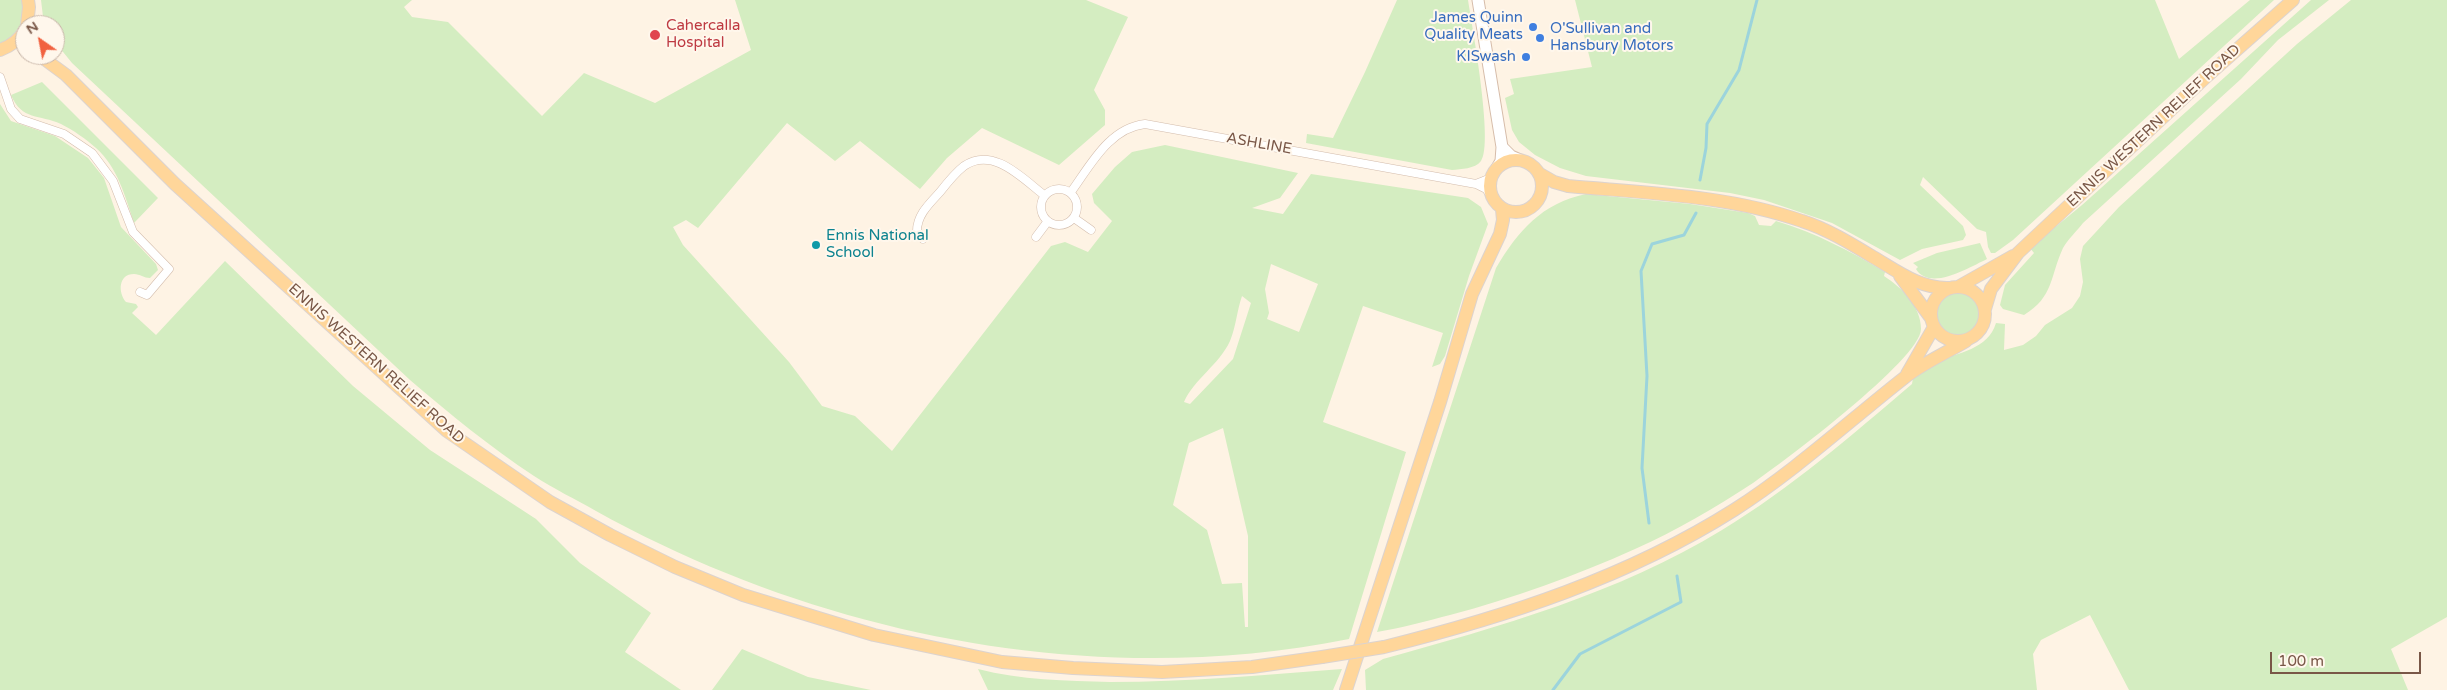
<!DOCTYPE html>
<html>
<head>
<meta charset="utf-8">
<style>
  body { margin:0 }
  #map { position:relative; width:2447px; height:690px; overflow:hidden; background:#fef3e4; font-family:"Varela Round",sans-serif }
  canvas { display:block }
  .north { position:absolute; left:15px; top:15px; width:50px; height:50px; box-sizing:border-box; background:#fff7ec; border:1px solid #c9b7aa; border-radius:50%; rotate:327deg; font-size:14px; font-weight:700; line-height:20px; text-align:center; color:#795747 }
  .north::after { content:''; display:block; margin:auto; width:18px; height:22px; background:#f16240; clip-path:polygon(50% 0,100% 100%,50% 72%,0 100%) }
  .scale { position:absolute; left:2270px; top:652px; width:151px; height:22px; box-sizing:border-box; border:2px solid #795747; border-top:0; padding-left:6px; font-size:15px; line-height:18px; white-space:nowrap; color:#795747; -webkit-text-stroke:4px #fff7ec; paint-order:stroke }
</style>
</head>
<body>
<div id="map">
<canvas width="2447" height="690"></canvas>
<div class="north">N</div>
<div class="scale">100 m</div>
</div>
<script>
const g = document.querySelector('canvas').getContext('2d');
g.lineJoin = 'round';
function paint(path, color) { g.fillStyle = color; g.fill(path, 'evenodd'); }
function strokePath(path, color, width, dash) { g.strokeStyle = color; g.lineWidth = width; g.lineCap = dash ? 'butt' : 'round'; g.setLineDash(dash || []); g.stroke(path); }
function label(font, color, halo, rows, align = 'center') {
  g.font = font + ' "Varela Round",sans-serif'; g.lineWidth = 4; g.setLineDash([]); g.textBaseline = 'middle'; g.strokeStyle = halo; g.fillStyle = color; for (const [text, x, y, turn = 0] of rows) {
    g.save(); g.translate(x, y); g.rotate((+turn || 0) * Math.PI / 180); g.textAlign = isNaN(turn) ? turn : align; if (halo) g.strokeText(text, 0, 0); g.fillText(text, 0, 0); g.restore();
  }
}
paint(new Path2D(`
  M 0,0 L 23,0 C 26,23 19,34 0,46 Z
  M 41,0 L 412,0 L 404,7 L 412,17 L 448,22 L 542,116 L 584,73 L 655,103 L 751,50 L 735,0 L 1086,0 L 1128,17 L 1094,90 L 1105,110 L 1105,125 L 1059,165 L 982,128 L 947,158 L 920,189 L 860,141 L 835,161 L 787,123 L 698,228 L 686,220 L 673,227 L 683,245 L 789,362 L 822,406 L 855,416 L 892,451 L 1051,246 L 1065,242 L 1088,252 L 1112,221 L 1094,203 L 1092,194 L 1115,167 L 1132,152 L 1165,145 L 1298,173 L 1280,198 L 1252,208 L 1283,214 L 1311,174 L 1468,198 L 1481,207 L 1488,224 L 1469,276 L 1445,356 L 1440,364 L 1432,367 L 1443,333 L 1363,306 L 1323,422 L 1406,452 L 1349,639 C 1094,690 821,636 596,511 C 575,499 554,489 534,476 C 490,447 450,414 410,380 L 72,63 L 55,42 L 55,25 L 44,25 ZM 1271,264 L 1318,284 L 1299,332 L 1267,319 L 1269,313 L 1265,289 ZM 1242,296 L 1251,303 L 1233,359 L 1190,404 L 1184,402 C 1194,379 1219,365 1230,341 C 1236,327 1237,310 1242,296 ZM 1223,428 L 1248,536 L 1248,627 L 1245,627 L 1242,583 L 1222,584 L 1207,530 L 1173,505 L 1189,443 Z
  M 1397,0 L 1468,0 C 1472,26 1494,144 1481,161 C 1475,169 1461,169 1452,170 L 1306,143 L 1307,134 L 1333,138 L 1365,72 Z
  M 1575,0 L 2155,0 L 2179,59 L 2250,0 L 2274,0 L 2013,240 L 1995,253 L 1991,253 L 1988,247 L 1986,232 L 1977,229 L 1923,177 L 1920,185 L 1963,226 L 1966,235 L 1963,240 L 1922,249 L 1900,260 L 1832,223 L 1764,200 L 1730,193 L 1586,176 L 1560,168 L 1535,155 L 1519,142 L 1512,130 L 1505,98 L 1514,94 L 1510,79 L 1592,67 Z
  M 2311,0 L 2329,0 L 2278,40 L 2241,79 L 2083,223 C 2077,231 2068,239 2063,248 C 2050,276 2054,297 2024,315 L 2003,309 L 2000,305 L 2005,285 L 2034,253 L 2030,248 L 2082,205 Z
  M 2351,0 L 2447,0 L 2447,617 L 2391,649 L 2408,690 L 2129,690 L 2090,615 L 2041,640 L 2033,654 L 2037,690 L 1366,690 L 1365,670 L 1383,659 C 1499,627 1619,593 1722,530 C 1791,488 1851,436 1912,384 L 1913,378 C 1920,373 1928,366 1936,362 C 1958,352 1988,350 1996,323 L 2005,324 L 2004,350 L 2023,345 L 2036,336 L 2045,325 L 2072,308 L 2080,296 L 2083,282 L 2080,259 L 2083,246 L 2119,207 L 2297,44 Z
  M 42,82 L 158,198 L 134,223 C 125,196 118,168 96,148 C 86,139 73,130 61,124 C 39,114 22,121 11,95 Z
  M 0,104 L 11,121 L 55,136 L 88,158 L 104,178 L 121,227 L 156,264 L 158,270 L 150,278 C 144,278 140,274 134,274 C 118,274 118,293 126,302 L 136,304 L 138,307 L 132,313 L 156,335 L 225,261 L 353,386 L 430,450 L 536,519 L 580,563 L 651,613 L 625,652 L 681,690 L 0,690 Z
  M 1586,194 L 1690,204 L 1748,213 L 1755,216 L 1759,225 L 1771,226 L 1776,221 C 1816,233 1850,251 1885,272 L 1884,276 C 1901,287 1921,306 1921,329 C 1921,359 1782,463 1753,483 C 1716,507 1676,531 1635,549 C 1575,576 1514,598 1450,615 C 1426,621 1402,628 1377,632 L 1496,268 C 1518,231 1542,203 1586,194 Z
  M 1980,243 L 1987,259 C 1970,267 1930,292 1916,269 L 1918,267 L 1913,263 L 1937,253 Z
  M1936 314a22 22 0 1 1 44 0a22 22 0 1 1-44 0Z
  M 742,649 L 808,677 L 871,690 L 712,690 Z
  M 978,669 C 1020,680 1067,681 1110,682 C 1188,682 1264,675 1342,669 L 1333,690 L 988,690 Z`), '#d4edc1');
strokePath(new Path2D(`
  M 1700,180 L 1706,148 L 1707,124 L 1739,70 L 1757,0
  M 1649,523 L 1642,468 L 1647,376 L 1641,271 L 1652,244 L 1684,235 L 1696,213
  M 1553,690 L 1580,654 L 1681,602 L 1677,576`), '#9cd4dc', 3);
const street = new Path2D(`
  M 0,77 L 11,109 L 20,119 L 64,134 L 92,153 L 113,181 L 133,232 L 169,269 L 147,295 L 140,292
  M 1476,184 L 1491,178
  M1041 207a18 18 0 1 1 36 0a18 18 0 1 1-36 0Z
  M 1071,192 C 1090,166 1109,128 1145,124 L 1476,184 L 1486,189 L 1491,195
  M 1074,218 L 1091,230
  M 1036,237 L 1048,221
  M 923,239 L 917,231 C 917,215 929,204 940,192 C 947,183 955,173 964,166 C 993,146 1022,178 1044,195`);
const secondary = new Path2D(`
  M 1478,0 L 1502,147 L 1501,161 L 1497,168
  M 1502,147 L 1511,156 L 1520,160`);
const primary = new Path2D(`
  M 27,25 L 29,7 L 28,0
  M 0,50 C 11,46 19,40 25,30
  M 39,55 L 66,75 L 175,184 L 447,431 L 550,502 L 610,535 L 675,567 L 743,595 L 874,635 L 1002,662 L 1073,668 L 1162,672 L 1252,667 L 1322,657
  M1490 186a26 26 0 1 1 52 0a26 26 0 1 1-52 0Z
  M 1540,174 L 1554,182 L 1568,186 C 1646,193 1727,195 1802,221 C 1827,229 1850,243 1873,257 C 1897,271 1920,289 1949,288
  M 1900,276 L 1931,318
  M1931 314a27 27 0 1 1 54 0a27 27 0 1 1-54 0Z
  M 1958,287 L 2013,256
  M 1985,309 L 1991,289 L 2018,253 L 2207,76 L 2293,0
  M 1907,374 L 1934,327
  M 1384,647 C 1506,617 1628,577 1734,510 C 1795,471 1848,422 1904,378 C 1923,363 1946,353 1966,341
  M 1346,690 L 1440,402 L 1472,294 L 1500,234 L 1503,220 L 1502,209`);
strokePath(street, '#d3bcac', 9);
strokePath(secondary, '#d6bca9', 13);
strokePath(primary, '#dcd3cf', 14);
strokePath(street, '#fff', 8);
strokePath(secondary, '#fff', 11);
strokePath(primary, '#ffd69a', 12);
const primaryBridge = new Path2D(`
  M 1322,657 L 1384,647`);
strokePath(primaryBridge, '#dcd3cf', 14, []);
strokePath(primaryBridge, '#ffd69a', 12);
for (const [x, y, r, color] of [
  [1533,27,5,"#3f7fe0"],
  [655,35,6,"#e0444e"],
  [1540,38,5,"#3f7fe0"],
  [1526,57,5,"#3f7fe0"],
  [816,245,5,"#0f9aa8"]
]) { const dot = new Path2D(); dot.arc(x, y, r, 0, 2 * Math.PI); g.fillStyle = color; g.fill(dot); strokePath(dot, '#fff7ec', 2); }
label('15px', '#366cbe', '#fff7ec', [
  ["James Quinn",1523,18],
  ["Quality Meats",1523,35],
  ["O'Sullivan and",1550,29,"left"],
  ["Hansbury Motors",1550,46,"left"],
  ["KISwash",1516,57]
], 'right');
label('15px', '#be3a42', '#fff7ec', [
  ["Cahercalla",666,26],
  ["Hospital",666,43]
], 'left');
label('15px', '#795747', '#fff7ec', [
  ["ENNIS WESTERN RELIEF ROAD",2154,126,-43],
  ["ASHLINE",1259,144,10],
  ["ENNIS WESTERN RELIEF ROAD",376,364,42]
]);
label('15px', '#0d838f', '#fff7ec', [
  ["Ennis National",826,236],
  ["School",826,253]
], 'left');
</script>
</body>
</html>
